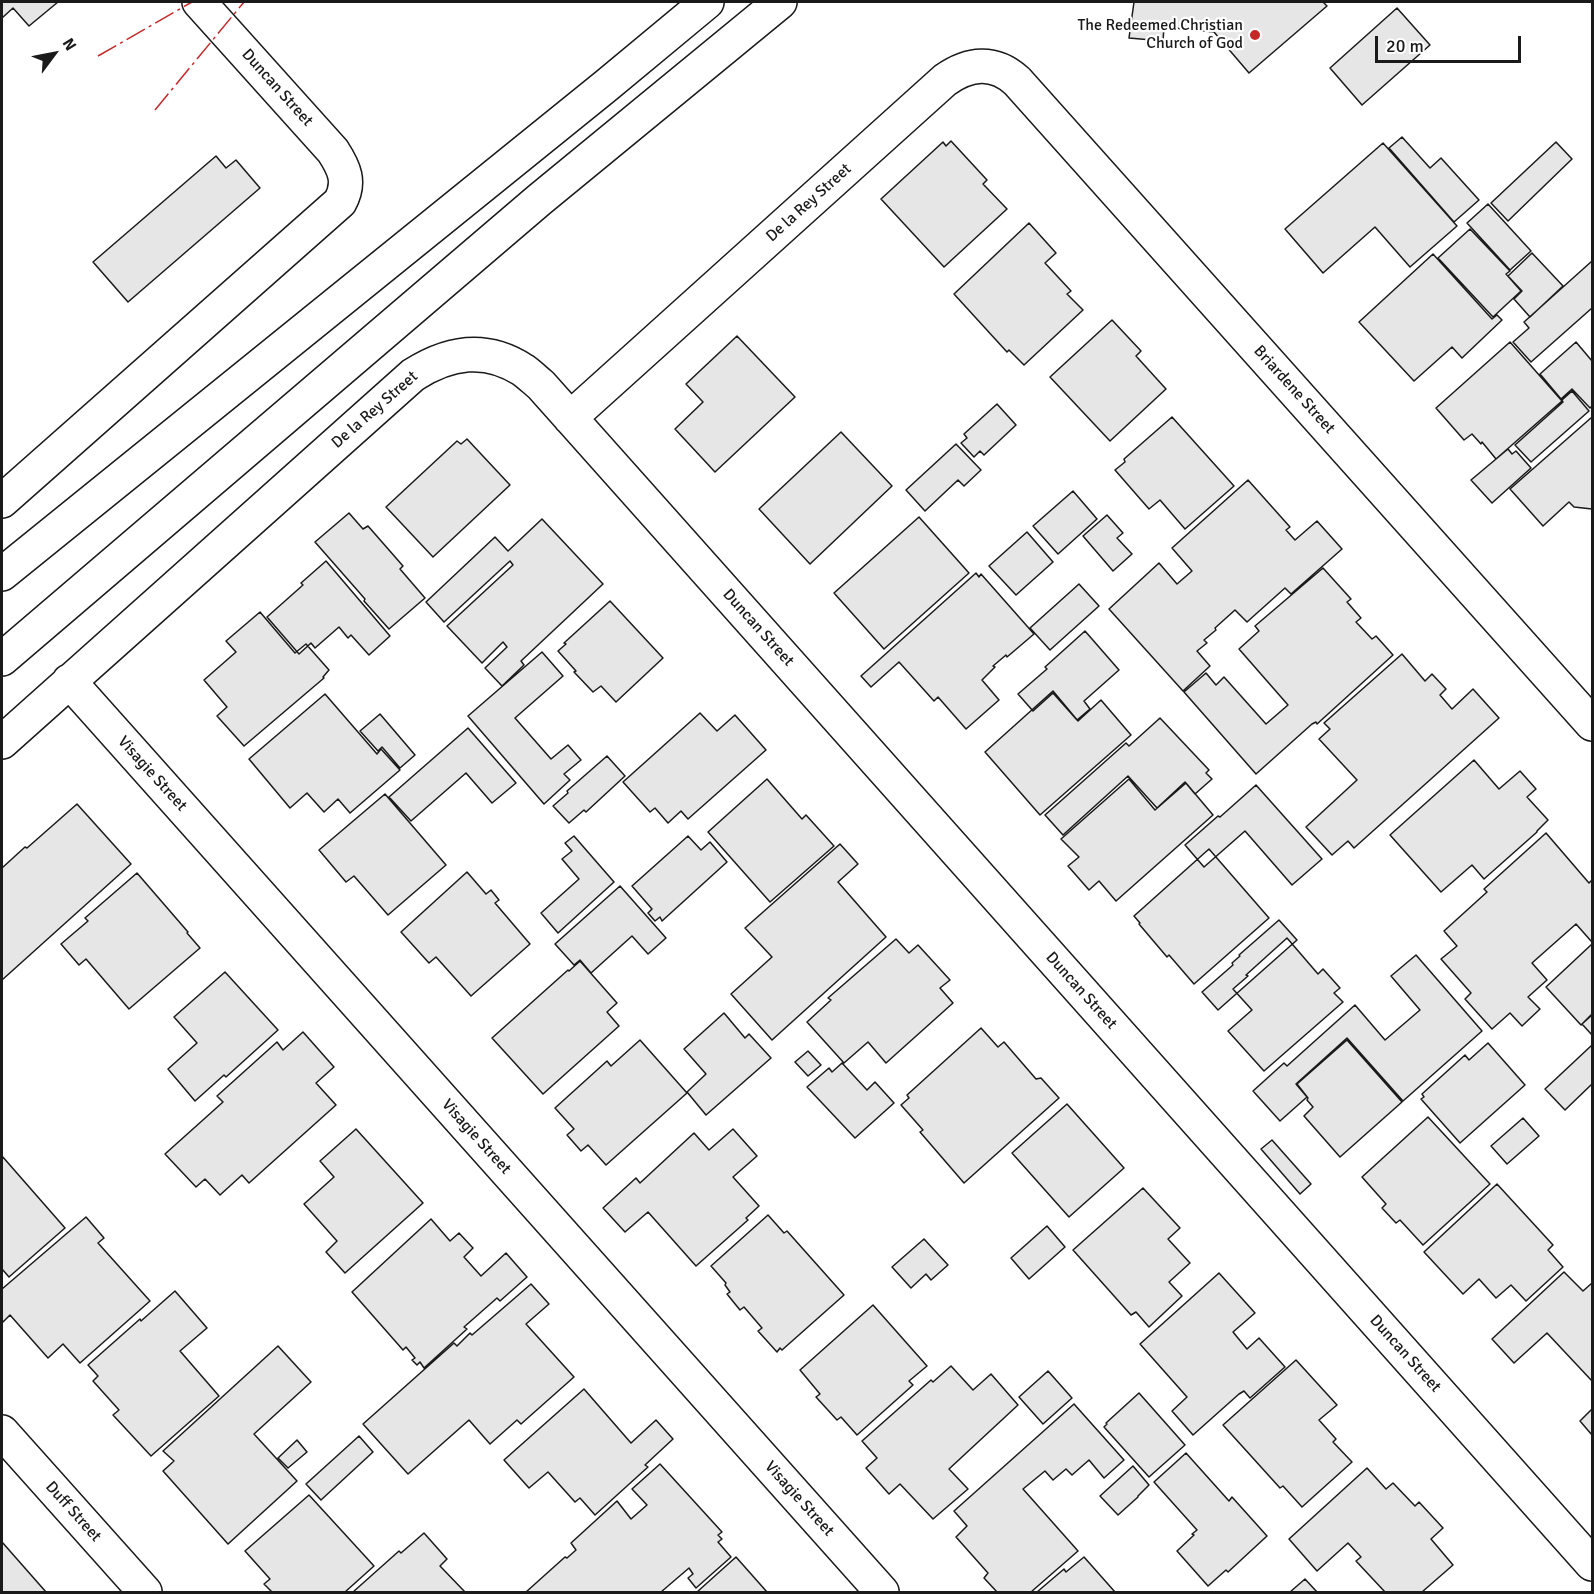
<!DOCTYPE html>
<html>
<head>
<meta charset="utf-8">
<style>
  body { margin:0 }
  #map { position:relative; width:1594px; height:1594px; overflow:hidden; background:#fff; font-family:Signika,sans-serif }
  canvas { display:block }
  .frame { position:absolute; inset:0; border:3px solid #1a1a1a; pointer-events:none }
  .north { position:absolute; left:24px; top:24px; width:60px; height:60px; -webkit-text-stroke:4px #fff; paint-order:stroke; rotate:58deg; font-size:16px; font-weight:700; line-height:24px; text-align:center; color:#1a1a1a }
  .north::after { content:''; display:block; margin:auto; width:21px; height:27px; background:#1a1a1a; clip-path:polygon(50% 0,100% 100%,50% 72%,0 100%) }
  .scale { position:absolute; left:1375px; top:36px; width:146px; height:27px; box-sizing:border-box; border:3px solid #1a1a1a; border-top:0; padding-left:8px; font-size:18px; line-height:21px; white-space:nowrap; color:#1a1a1a; -webkit-text-stroke:4px #fff; paint-order:stroke }
</style>
</head>
<body>
<div id="map">
<canvas width="1594" height="1594"></canvas>
<div class="frame"></div>
<div class="north">N</div>
<div class="scale">20 m</div>
</div>
<script>
const g = document.querySelector('canvas').getContext('2d');
g.lineJoin = 'round';
function paint(path, color) { g.fillStyle = color; g.fill(path, 'evenodd'); }
function strokePath(path, color, width, dash) { g.strokeStyle = color; g.lineWidth = width; g.lineCap = dash ? 'butt' : 'round'; g.setLineDash(dash || []); g.stroke(path); }
function label(font, color, halo, rows, align = 'center') {
  g.font = font + ' Signika,sans-serif'; g.lineWidth = 4.5; g.setLineDash([]); g.textBaseline = 'middle'; g.strokeStyle = halo; g.fillStyle = color; for (const [text, x, y, turn = 0] of rows) {
    g.save(); g.translate(x, y); g.rotate((+turn || 0) * Math.PI / 180); g.textAlign = isNaN(turn) ? turn : align; if (halo) g.strokeText(text, 0, 0); g.fillText(text, 0, 0); g.restore();
  }
}
const building = new Path2D(`
  M 2,2 L 58,2 L 29,26 L 13,8 L 2,18 Z
  M 1134,2 L 1323,2 L 1327,6 L 1249,73 L 1214,32 L 1164,27 L 1163,41 L 1129,38 Z
  M 1397,8 L 1430,45 L 1362,105 L 1330,68 Z
  M 1402,137 L 1430,168 L 1441,158 L 1479,200 L 1454,222 L 1389,148 Z
  M 951,141 L 987,180 L 983,184 L 1007,209 L 944,267 L 881,199 L 943,142 L 946,146 Z
  M 1556,142 L 1572,159 L 1508,221 L 1491,203 Z
  M 1383,143 L 1457,226 L 1410,267 L 1375,227 L 1323,273 L 1285,229 Z
  M 216,156 L 226,168 L 236,160 L 260,188 L 128,302 L 93,262 Z
  M 1488,204 L 1531,251 L 1510,270 L 1467,223 Z
  M 1029,223 L 1056,253 L 1045,263 L 1071,291 L 1067,294 L 1083,310 L 1024,365 L 1009,350 L 1007,352 L 954,294 Z
  M 1470,229 L 1510,271 L 1506,274 L 1521,291 L 1493,317 L 1438,258 Z
  M 1532,253 L 1563,286 L 1530,317 L 1514,299 L 1522,291 L 1508,276 Z
  M 1433,254 L 1492,319 L 1497,315 L 1502,320 L 1462,358 L 1452,347 L 1414,381 L 1359,322 Z
  M 1592,261 L 1592,308 L 1531,362 L 1513,342 L 1529,328 L 1524,322 Z
  M 1112,320 L 1141,351 L 1136,356 L 1166,389 L 1110,441 L 1050,377 Z
  M 737,336 L 795,397 L 715,472 L 675,429 L 703,402 L 686,384 Z
  M 1510,342 L 1562,401 L 1496,459 L 1482,442 L 1481,444 L 1472,434 L 1464,440 L 1436,408 Z
  M 1576,342 L 1592,361 L 1592,406 L 1590,408 L 1572,389 L 1561,399 L 1540,374 Z
  M 1572,391 L 1589,411 L 1531,462 L 1515,445 L 1563,402 L 1562,400 Z
  M 997,404 L 1016,425 L 984,455 L 980,451 L 974,457 L 961,443 L 967,438 L 964,434 Z
  M 1172,417 L 1234,486 L 1185,529 L 1160,500 L 1149,509 L 1115,470 L 1125,462 L 1124,459 Z
  M 1592,417 L 1592,509 L 1574,507 L 1569,502 L 1543,526 L 1510,489 Z
  M 841,432 L 892,486 L 810,564 L 759,509 Z
  M 467,439 L 510,485 L 433,557 L 386,507 L 457,441 L 461,444 Z
  M 956,444 L 981,470 L 964,486 L 958,480 L 925,511 L 906,490 Z
  M 1508,449 L 1512,454 L 1516,451 L 1531,468 L 1492,503 L 1471,480 Z
  M 1248,480 L 1290,527 L 1286,530 L 1295,540 L 1317,521 L 1342,549 L 1291,594 L 1285,588 L 1247,622 L 1235,610 L 1215,628 L 1216,630 L 1204,640 L 1207,643 L 1197,651 L 1210,666 L 1183,691 L 1109,609 L 1159,563 L 1177,584 L 1192,571 L 1172,548 Z
  M 1073,491 L 1097,519 L 1058,554 L 1033,526 Z
  M 349,513 L 363,529 L 368,526 L 403,566 L 400,569 L 425,598 L 389,629 L 364,601 L 365,599 L 315,542 Z
  M 1107,515 L 1123,533 L 1117,538 L 1132,554 L 1113,571 L 1083,536 Z
  M 919,517 L 969,573 L 884,649 L 834,593 Z
  M 542,519 L 603,584 L 521,661 L 524,665 L 502,686 L 485,668 L 507,647 L 503,642 L 482,663 L 447,626 L 513,565 L 510,561 L 444,622 L 426,602 L 495,537 L 508,551 Z
  M 1027,532 L 1053,562 L 1016,595 L 989,566 Z
  M 326,561 L 390,636 L 369,655 L 351,635 L 348,638 L 339,627 L 315,648 L 311,643 L 299,654 L 267,617 L 303,585 L 301,583 Z
  M 1323,568 L 1351,599 L 1347,602 L 1361,618 L 1356,622 L 1372,639 L 1376,636 L 1393,655 L 1317,724 L 1316,722 L 1312,724 L 1256,774 L 1184,692 L 1206,673 L 1216,685 L 1224,677 L 1266,724 L 1288,705 L 1239,649 L 1259,631 L 1255,626 Z
  M 976,573 L 979,577 L 981,574 L 1034,634 L 1007,657 L 1006,655 L 993,666 L 995,667 L 982,680 L 999,700 L 966,729 L 938,697 L 934,701 L 899,662 L 871,687 L 861,676 Z
  M 1079,584 L 1099,606 L 1050,650 L 1030,628 Z
  M 610,601 L 663,658 L 616,702 L 601,686 L 593,692 L 574,672 L 576,671 L 558,651 L 566,644 L 564,643 Z
  M 260,612 L 295,653 L 306,644 L 329,670 L 323,677 L 324,678 L 244,746 L 217,716 L 227,707 L 204,680 L 236,652 L 226,641 Z
  M 1085,631 L 1119,670 L 1084,701 L 1090,709 L 1077,720 L 1053,693 L 1033,711 L 1018,694 L 1047,669 L 1045,667 Z
  M 542,652 L 563,676 L 515,718 L 551,759 L 568,745 L 581,760 L 564,774 L 570,780 L 544,804 L 468,716 Z
  M 1402,654 L 1425,681 L 1432,674 L 1446,689 L 1440,695 L 1452,709 L 1473,689 L 1499,718 L 1354,848 L 1348,841 L 1332,855 L 1306,827 L 1357,780 L 1319,739 L 1330,729 L 1324,723 Z
  M 1053,691 L 1078,721 L 1101,700 L 1131,735 L 1040,815 L 985,752 Z
  M 325,694 L 377,754 L 381,749 L 400,770 L 350,813 L 338,799 L 324,812 L 307,793 L 290,808 L 249,759 Z
  M 700,713 L 717,731 L 735,715 L 766,750 L 688,819 L 681,811 L 668,823 L 655,808 L 650,812 L 623,782 Z
  M 380,714 L 415,755 L 400,768 L 382,747 L 378,751 L 360,731 Z
  M 1160,718 L 1209,770 L 1206,773 L 1212,779 L 1195,794 L 1185,782 L 1157,808 L 1128,776 L 1063,835 L 1045,815 L 1126,743 L 1129,746 Z
  M 468,728 L 516,783 L 492,803 L 466,773 L 411,821 L 389,797 Z
  M 607,756 L 625,776 L 586,812 L 584,810 L 569,823 L 553,806 L 568,793 L 567,791 Z
  M 1474,760 L 1499,789 L 1520,771 L 1536,789 L 1527,797 L 1548,820 L 1537,831 L 1537,832 L 1484,879 L 1472,865 L 1441,892 L 1390,835 Z
  M 767,779 L 802,819 L 806,815 L 834,846 L 770,902 L 708,832 Z
  M 1129,779 L 1155,810 L 1186,783 L 1213,815 L 1116,901 L 1099,881 L 1089,890 L 1068,866 L 1079,857 L 1061,839 Z
  M 1256,785 L 1322,859 L 1292,885 L 1245,831 L 1204,867 L 1185,845 L 1218,816 L 1220,817 Z
  M 385,794 L 446,865 L 388,915 L 354,876 L 346,882 L 319,850 Z
  M 77,804 L 131,864 L 2,980 L 2,868 L 25,847 L 27,848 Z
  M 1546,833 L 1589,883 L 1592,880 L 1592,940 L 1591,941 L 1576,924 L 1532,963 L 1547,980 L 1528,997 L 1540,1009 L 1522,1026 L 1510,1013 L 1492,1029 L 1465,999 L 1471,993 L 1441,959 L 1457,946 L 1444,931 L 1487,892 L 1484,889 Z
  M 574,836 L 614,882 L 558,933 L 541,913 L 579,879 L 562,859 L 572,851 L 565,843 Z
  M 688,836 L 701,850 L 710,842 L 727,862 L 662,921 L 660,917 L 655,921 L 648,913 L 652,909 L 632,886 Z
  M 840,844 L 858,864 L 838,882 L 886,937 L 772,1040 L 731,994 L 772,957 L 745,928 Z
  M 1209,849 L 1269,918 L 1194,984 L 1169,955 L 1167,957 L 1139,924 L 1140,923 L 1134,916 Z
  M 467,872 L 486,894 L 491,890 L 499,900 L 495,903 L 530,944 L 471,996 L 436,957 L 429,963 L 401,932 Z
  M 137,873 L 188,932 L 187,933 L 200,948 L 129,1009 L 86,959 L 79,965 L 61,944 L 88,921 L 85,918 Z
  M 620,886 L 666,938 L 648,954 L 632,936 L 591,973 L 580,960 L 574,965 L 555,944 Z
  M 1279,920 L 1297,940 L 1218,1010 L 1202,992 L 1233,965 L 1232,963 L 1240,956 L 1239,955 Z
  M 1287,938 L 1318,974 L 1323,969 L 1340,988 L 1334,993 L 1343,1002 L 1264,1071 L 1228,1031 L 1252,1010 L 1233,989 L 1248,976 L 1246,975 Z
  M 896,939 L 909,953 L 918,945 L 950,980 L 940,988 L 953,1003 L 886,1063 L 868,1042 L 844,1063 L 807,1022 L 831,1000 L 828,998 Z
  M 1592,944 L 1592,1014 L 1581,1025 L 1546,987 Z
  M 1416,955 L 1482,1031 L 1403,1101 L 1347,1038 L 1296,1084 L 1307,1097 L 1280,1121 L 1253,1091 L 1284,1063 L 1287,1066 L 1355,1005 L 1385,1040 L 1420,1010 L 1391,976 Z
  M 580,961 L 617,1003 L 607,1012 L 619,1026 L 543,1094 L 492,1038 L 568,970 L 569,971 Z
  M 225,972 L 278,1030 L 226,1077 L 224,1075 L 195,1101 L 168,1069 L 197,1043 L 174,1017 Z
  M 724,1013 L 745,1038 L 749,1034 L 771,1058 L 706,1115 L 687,1092 L 706,1074 L 684,1049 Z
  M 1592,1015 L 1592,1035 L 1582,1024 Z
  M 981,1028 L 998,1047 L 1004,1042 L 1036,1079 L 1041,1078 L 1059,1098 L 964,1183 L 920,1132 L 923,1130 L 901,1105 L 909,1098 L 907,1095 Z
  M 303,1032 L 334,1067 L 316,1083 L 336,1105 L 249,1183 L 242,1175 L 220,1195 L 205,1179 L 196,1187 L 165,1154 L 223,1102 L 217,1096 L 277,1042 L 283,1050 Z
  M 640,1040 L 687,1093 L 606,1165 L 588,1145 L 581,1151 L 567,1135 L 574,1129 L 555,1108 L 607,1061 L 611,1066 Z
  M 1347,1040 L 1402,1102 L 1340,1157 L 1304,1116 L 1313,1107 L 1307,1100 L 1308,1098 L 1297,1084 Z
  M 1488,1043 L 1525,1085 L 1460,1143 L 1421,1099 L 1424,1097 L 1422,1094 L 1465,1055 L 1469,1060 Z
  M 1592,1045 L 1592,1084 L 1565,1110 L 1545,1089 Z
  M 808,1051 L 821,1065 L 808,1076 L 795,1062 Z
  M 842,1063 L 867,1090 L 875,1082 L 894,1103 L 855,1138 L 807,1087 L 829,1068 L 832,1072 Z
  M 1067,1104 L 1124,1168 L 1069,1217 L 1012,1153 Z
  M 1428,1117 L 1490,1184 L 1423,1245 L 1400,1220 L 1396,1223 L 1382,1208 L 1386,1204 L 1362,1177 Z
  M 1523,1118 L 1539,1136 L 1507,1164 L 1491,1146 Z
  M 356,1129 L 423,1203 L 345,1273 L 326,1252 L 337,1241 L 304,1204 L 334,1177 L 320,1161 Z
  M 733,1129 L 757,1156 L 733,1177 L 759,1206 L 746,1218 L 748,1220 L 696,1266 L 648,1212 L 625,1232 L 603,1208 L 636,1178 L 640,1183 L 694,1133 L 709,1150 Z
  M 1272,1140 L 1311,1184 L 1300,1194 L 1261,1149 Z
  M 2,1156 L 65,1228 L 9,1277 L 2,1269 Z
  M 1497,1184 L 1553,1245 L 1548,1250 L 1563,1267 L 1526,1301 L 1511,1285 L 1496,1298 L 1479,1279 L 1463,1294 L 1424,1252 Z
  M 1143,1188 L 1180,1228 L 1168,1239 L 1190,1263 L 1169,1282 L 1182,1296 L 1149,1327 L 1136,1312 L 1131,1315 L 1073,1250 Z
  M 768,1215 L 784,1233 L 787,1231 L 844,1295 L 782,1350 L 780,1348 L 777,1352 L 758,1331 L 762,1328 L 744,1307 L 740,1310 L 727,1294 L 730,1292 L 725,1285 L 726,1283 L 711,1266 Z
  M 86,1217 L 104,1238 L 98,1243 L 150,1301 L 80,1363 L 63,1344 L 48,1358 L 10,1315 L 3,1322 L 2,1320 L 2,1289 Z
  M 431,1219 L 450,1241 L 459,1233 L 473,1248 L 464,1257 L 481,1276 L 506,1253 L 527,1277 L 500,1301 L 497,1298 L 464,1327 L 467,1329 L 424,1368 L 420,1362 L 417,1365 L 412,1360 L 415,1358 L 406,1347 L 403,1350 L 352,1292 Z
  M 1047,1226 L 1065,1247 L 1029,1279 L 1011,1258 Z
  M 924,1239 L 948,1265 L 931,1280 L 926,1274 L 911,1288 L 892,1267 Z
  M 1564,1272 L 1583,1291 L 1592,1283 L 1592,1381 L 1547,1333 L 1514,1363 L 1492,1339 Z
  M 1219,1273 L 1255,1313 L 1233,1332 L 1247,1349 L 1259,1338 L 1285,1367 L 1250,1398 L 1244,1391 L 1239,1394 L 1193,1435 L 1172,1411 L 1187,1397 L 1140,1344 Z
  M 531,1284 L 549,1304 L 526,1324 L 574,1377 L 521,1424 L 517,1420 L 490,1444 L 469,1420 L 408,1474 L 363,1424 L 454,1343 L 457,1346 L 470,1333 L 472,1335 Z
  M 175,1291 L 207,1328 L 180,1351 L 219,1396 L 151,1456 L 113,1415 L 119,1410 L 93,1381 L 98,1376 L 88,1365 L 140,1319 L 141,1321 Z
  M 873,1305 L 927,1366 L 909,1381 L 913,1385 L 857,1435 L 841,1417 L 837,1420 L 816,1397 L 820,1394 L 800,1370 Z
  M 278,1346 L 311,1382 L 254,1434 L 297,1481 L 228,1544 L 163,1471 L 174,1461 L 163,1451 Z
  M 1296,1360 L 1337,1405 L 1319,1420 L 1336,1439 L 1333,1442 L 1352,1462 L 1302,1507 L 1283,1486 L 1280,1488 L 1223,1425 Z
  M 951,1366 L 973,1390 L 991,1374 L 1018,1405 L 949,1469 L 968,1489 L 933,1519 L 900,1484 L 889,1494 L 866,1468 L 877,1458 L 862,1441 L 931,1380 L 933,1382 Z
  M 1048,1371 L 1072,1398 L 1043,1424 L 1019,1397 Z
  M 584,1389 L 631,1443 L 656,1420 L 673,1439 L 645,1465 L 648,1467 L 595,1515 L 580,1498 L 575,1502 L 548,1472 L 529,1488 L 504,1460 Z
  M 1139,1393 L 1185,1445 L 1149,1477 L 1104,1427 L 1107,1424 L 1106,1423 Z
  M 1074,1404 L 1124,1460 L 1104,1478 L 1089,1460 L 1072,1475 L 1066,1469 L 1053,1480 L 1045,1471 L 1023,1489 L 1078,1551 L 1031,1592 L 997,1592 L 984,1578 L 988,1573 L 956,1537 L 967,1526 L 954,1511 Z
  M 1592,1409 L 1592,1435 L 1580,1421 Z
  M 359,1436 L 373,1452 L 321,1500 L 306,1484 Z
  M 297,1440 L 307,1452 L 288,1468 L 278,1458 Z
  M 1186,1453 L 1229,1501 L 1232,1497 L 1267,1536 L 1228,1572 L 1226,1570 L 1208,1586 L 1177,1551 L 1194,1535 L 1192,1534 L 1197,1530 L 1154,1482 Z
  M 660,1464 L 722,1532 L 718,1535 L 722,1539 L 718,1542 L 731,1557 L 696,1588 L 688,1578 L 693,1574 L 689,1568 L 661,1592 L 526,1592 L 565,1557 L 567,1558 L 576,1550 L 571,1543 L 617,1501 L 631,1519 L 647,1505 L 632,1489 Z
  M 1133,1466 L 1149,1485 L 1138,1496 L 1138,1497 L 1118,1515 L 1100,1496 Z
  M 1367,1468 L 1386,1489 L 1393,1483 L 1415,1506 L 1419,1502 L 1443,1528 L 1431,1539 L 1453,1565 L 1422,1592 L 1385,1592 L 1356,1561 L 1361,1557 L 1348,1543 L 1317,1571 L 1289,1539 Z
  M 309,1495 L 374,1566 L 345,1592 L 272,1592 L 264,1584 L 270,1579 L 245,1551 Z
  M 424,1533 L 447,1559 L 440,1566 L 465,1592 L 353,1592 L 399,1551 L 401,1553 Z
  M 2,1542 L 46,1592 L 2,1592 Z
  M 736,1557 L 767,1592 L 697,1592 Z
  M 1084,1557 L 1115,1592 L 1037,1592 L 1064,1569 L 1066,1572 Z
  M 1305,1579 L 1317,1592 L 1290,1592 Z`);
paint(building, '#e6e6e6');
strokePath(building, '#1a1a1a', 1.5);
const street = new Path2D(`
  M 570,418 L 945,80 C 969,63 994,60 1017,81 L 1592,724
  M 2,501 L 340,202 C 351,182 344,168 333,151 L 199,2
  M 69,681 L 882,1592
  M 2,742 L 413,375 C 449,352 486,346 523,370 C 530,375 536,381 541,385 L 1592,1564
  M 2,1432 L 145,1592`);
const secondary = new Path2D(`
  M 2,574 L 607,85 L 707,2
  M 2,659 L 539,200 L 780,2`);
strokePath(street, '#1a1a1a', 36);
strokePath(secondary, '#1a1a1a', 36);
strokePath(street, '#fff', 33);
strokePath(secondary, '#fff', 33);
strokePath(new Path2D(`
  M 98,56 L 192,2
  M 155,110 L 244,2`), '#c62828', 1.5, [21, 4.5, 3, 4.5]);
for (const [x, y, r, color] of [
  [1255,35,6,"#c62828"]
]) { const dot = new Path2D(); dot.arc(x, y, r, 0, 2 * Math.PI); g.fillStyle = color; g.fill(dot); strokePath(dot, '#fff', 2); }
label('16px', '#1a1a1a', '#fff', [
  ["The Redeemed Christian",1243,26],
  ["Church of God",1243,44]
], 'right');
label('16px', '#1a1a1a', '#fff', [
  ["Duncan Street",277,88,48],
  ["De la Rey Street",809,203,-42],
  ["Briardene Street",1294,390,48],
  ["De la Rey Street",375,410,-41],
  ["Duncan Street",758,628,48],
  ["Visagie Street",152,774,48],
  ["Duncan Street",1081,991,48],
  ["Visagie Street",476,1137,48],
  ["Duncan Street",1405,1354,48],
  ["Visagie Street",799,1499,48],
  ["Duff Street",73,1512,48]
]);
</script>
</body>
</html>
